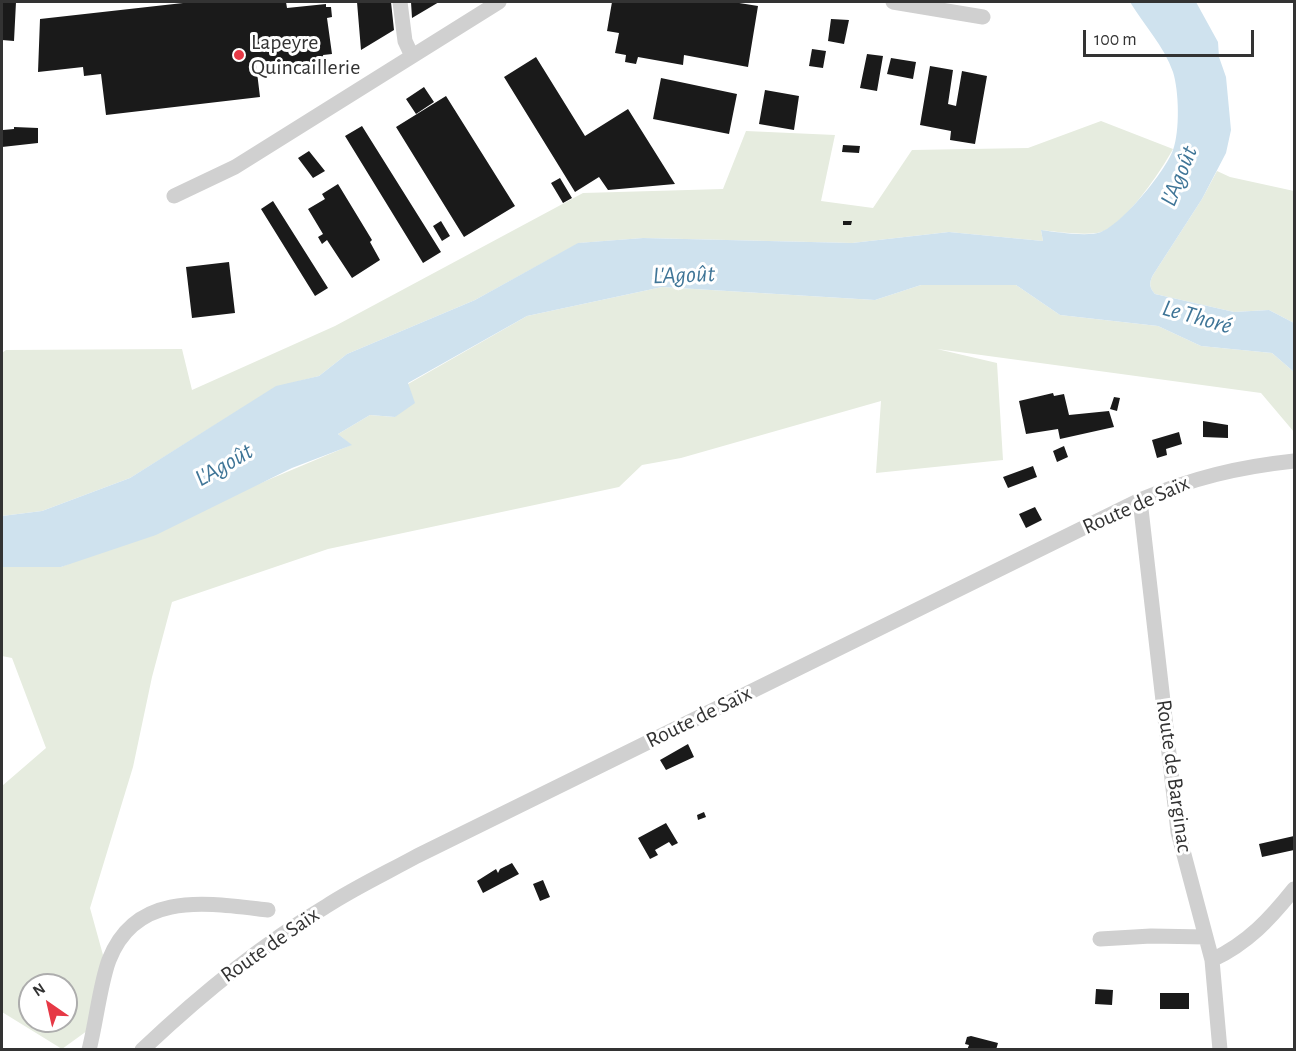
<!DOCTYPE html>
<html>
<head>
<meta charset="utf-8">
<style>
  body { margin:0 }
  #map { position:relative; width:1296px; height:1051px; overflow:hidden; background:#fff; font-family:"Alegreya Sans",sans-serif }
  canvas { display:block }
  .frame { position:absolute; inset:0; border:3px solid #333; pointer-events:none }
  .north { position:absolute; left:18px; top:973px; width:60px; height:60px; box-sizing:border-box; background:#fff; border:2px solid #adadad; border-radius:50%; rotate:326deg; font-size:16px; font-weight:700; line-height:24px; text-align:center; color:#333 }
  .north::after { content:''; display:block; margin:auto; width:21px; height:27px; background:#e63946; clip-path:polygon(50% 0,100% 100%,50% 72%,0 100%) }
  .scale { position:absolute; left:1083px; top:30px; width:171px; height:27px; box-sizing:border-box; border:3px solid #333; border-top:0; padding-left:8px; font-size:18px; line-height:21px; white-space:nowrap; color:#333; -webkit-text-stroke:4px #fff; paint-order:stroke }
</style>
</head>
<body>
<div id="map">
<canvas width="1296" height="1051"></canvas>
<div class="frame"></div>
<div class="north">N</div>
<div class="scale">100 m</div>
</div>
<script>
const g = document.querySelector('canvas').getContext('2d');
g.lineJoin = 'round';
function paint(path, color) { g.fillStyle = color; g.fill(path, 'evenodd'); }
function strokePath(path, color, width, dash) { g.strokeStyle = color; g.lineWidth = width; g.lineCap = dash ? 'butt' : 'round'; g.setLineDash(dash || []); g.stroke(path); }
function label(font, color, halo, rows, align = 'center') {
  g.font = font + ' "Alegreya Sans",sans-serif'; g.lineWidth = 6; g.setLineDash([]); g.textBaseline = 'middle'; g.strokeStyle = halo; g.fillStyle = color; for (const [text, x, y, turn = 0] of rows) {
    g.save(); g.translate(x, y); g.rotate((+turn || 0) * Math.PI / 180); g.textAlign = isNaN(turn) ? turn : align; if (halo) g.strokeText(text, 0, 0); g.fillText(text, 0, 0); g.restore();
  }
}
paint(new Path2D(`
  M 1101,121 L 1173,149 C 1161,171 1122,230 1097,233 C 1079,235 1059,232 1041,230 L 1043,241 L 949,232 L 852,243 L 643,238 L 579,243 L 475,300 L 347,354 L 319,376 L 276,387 L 130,478 L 42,511 L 2,516 L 2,353 L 6,350 L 182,349 L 192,390 L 335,326 L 583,193 L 723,189 L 746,131 L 835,135 L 821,201 L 873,208 L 912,150 L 1028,148 Z
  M 1217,171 L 1230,177 L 1294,191 L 1294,323 L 1269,310 L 1234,312 L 1155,294 C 1149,287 1149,283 1153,275 L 1202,199 Z
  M 921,285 L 1016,285 L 1060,315 L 1158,326 L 1201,346 L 1272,353 L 1294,372 L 1294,432 L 1261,393 L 937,349 L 997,363 L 1003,460 L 876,473 L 881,401 L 681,458 L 642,465 L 619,487 L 328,549 L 172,602 L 152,677 L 133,767 L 90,908 L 103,955 L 91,1028 L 62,1049 L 2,1012 L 2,786 L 46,748 L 12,658 L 2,656 L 2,567 L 61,567 L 351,445 L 338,434 L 370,415 L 395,417 L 408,384 L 527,316 L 662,287 L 875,300 ZM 30,985 L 66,985 L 66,1021 L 30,1021 Z`), '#e6ecdf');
paint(new Path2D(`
  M 1130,2 L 1196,2 L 1218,42 L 1219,57 L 1226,77 L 1231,130 L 1226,153 L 1202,199 L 1153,275 C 1149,283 1149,287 1155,294 L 1234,312 L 1269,310 L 1294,323 L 1294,372 L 1272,353 L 1201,346 L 1158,326 L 1060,315 L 1016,285 L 921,285 L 875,300 L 662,287 L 527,316 L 408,383 L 415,403 L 395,417 L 370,415 L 338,434 L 352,445 L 292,468 L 156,535 L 61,567 L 2,567 L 2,516 L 42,511 L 130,478 L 276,386 L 319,376 L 347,354 L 475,300 L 578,243 L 643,238 L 852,243 L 949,232 L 1043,241 L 1041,230 C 1055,232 1088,237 1101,232 C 1122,224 1165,172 1173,150 C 1180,131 1179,91 1173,72 C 1164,46 1144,25 1130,2 Z`), '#cfe2ee');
paint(new Path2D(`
  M 2,2 L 16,2 L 14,41 L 2,40 Z
  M 192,2 L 286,2 L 287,8 L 326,4 L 326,7 L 331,7 L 332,17 L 327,18 L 332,54 L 323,55 L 324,62 L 265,69 L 264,62 L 256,64 L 260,97 L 106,115 L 101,74 L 84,76 L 83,67 L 38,72 L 40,19 Z
  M 357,2 L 391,2 L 394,30 L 361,50 Z
  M 411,2 L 439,2 L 412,18 Z
  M 612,2 L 733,2 L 758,6 L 748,67 L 684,55 L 683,65 L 638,57 L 636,64 L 625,62 L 626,55 L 615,53 L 619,33 L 607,31 Z
  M 831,19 L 849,20 L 844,44 L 828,41 Z
  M 812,49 L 826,51 L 823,68 L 809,66 Z
  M 867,54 L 883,56 L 877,91 L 860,88 Z
  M 536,57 L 585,136 L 628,109 L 675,184 L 608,190 L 599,177 L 575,192 L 504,77 Z
  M 891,58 L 916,62 L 913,79 L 887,74 Z
  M 930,66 L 953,70 L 948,104 L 956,106 L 962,71 L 987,76 L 975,144 L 950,140 L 951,131 L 920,125 Z
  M 661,78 L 737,94 L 729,134 L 653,119 Z
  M 424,87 L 434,102 L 416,114 L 406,99 Z
  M 765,90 L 799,96 L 794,130 L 759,124 Z
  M 446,96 L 515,206 L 464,237 L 396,127 Z
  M 362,126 L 441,252 L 423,263 L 345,136 Z
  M 14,127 L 38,128 L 38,143 L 2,147 L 3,130 L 14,129 Z
  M 843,145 L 860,146 L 859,153 L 842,152 Z
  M 309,151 L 325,171 L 313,178 L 298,158 Z
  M 560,178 L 572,198 L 563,203 L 551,183 Z
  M 338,184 L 372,240 L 370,242 L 380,260 L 352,278 L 327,240 L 322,244 L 318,237 L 323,234 L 308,209 L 325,199 L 322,194 Z
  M 273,201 L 328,288 L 315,296 L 261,209 Z
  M 441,221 L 450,236 L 442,241 L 433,226 Z
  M 843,221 L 852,221 L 851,225 L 843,225 Z
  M 229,262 L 235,313 L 192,318 L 186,267 Z
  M 1053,393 L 1054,396 L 1064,394 L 1069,415 L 1109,411 L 1114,427 L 1060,439 L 1058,429 L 1026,434 L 1019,401 Z
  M 1114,397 L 1120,398 L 1117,411 L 1110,409 Z
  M 1203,421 L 1228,425 L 1228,438 L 1203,437 Z
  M 1179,432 L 1182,444 L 1166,449 L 1167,455 L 1157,458 L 1152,440 Z
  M 1064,446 L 1068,457 L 1057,462 L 1053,451 Z
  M 1033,466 L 1037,477 L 1008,488 L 1003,477 Z
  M 1035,507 L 1042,520 L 1026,528 L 1019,514 Z
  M 688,744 L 694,757 L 666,770 L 660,760 Z
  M 704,812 L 706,817 L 698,820 L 697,815 Z
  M 666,823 L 678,843 L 672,846 L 669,842 L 655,850 L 658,855 L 650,859 L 638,838 Z
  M 1294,836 L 1294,850 L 1262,857 L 1259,844 Z
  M 512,863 L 519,874 L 483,893 L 477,881 L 496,869 L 498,873 L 500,869 Z
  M 543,880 L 550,897 L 540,901 L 533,884 Z
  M 1096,989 L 1113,990 L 1112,1005 L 1095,1004 Z
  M 1160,993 L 1189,993 L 1189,1009 L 1160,1009 Z
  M 971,1036 L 998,1043 L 996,1050 L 967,1050 L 969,1045 L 965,1044 L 967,1037 Z`), '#1a1a1a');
strokePath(new Path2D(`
  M 400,2 L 405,41 L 412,56
  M 893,2 L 983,17
  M 174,196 L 235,167 L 499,2
  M 1140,500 L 1178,832 L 1212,960 L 1220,1050
  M 1100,939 L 1151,936 L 1206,937
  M 1212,960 C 1248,943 1270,919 1294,889
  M 89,1050 C 96,1023 100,984 109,960 C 136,890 207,903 268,910
  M 142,1050 C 199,996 258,947 325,907 C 354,888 386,873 417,856 L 1140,500 C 1193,478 1238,467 1294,461`), '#d0d0d0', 15);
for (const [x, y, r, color] of [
  [239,55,6,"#e63946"]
]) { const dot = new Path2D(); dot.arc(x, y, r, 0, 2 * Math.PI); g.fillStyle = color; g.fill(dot); strokePath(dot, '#fff', 2); }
label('22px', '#333', '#fff', [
  ["Lapeyre",251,42],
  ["Quincaillerie",251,67]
], 'left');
label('22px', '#333', '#fff', [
  ["Route de Saïx",1136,505,-24],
  ["Route de Saïx",699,717,-26],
  ["Route de Barginac",1174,776,82],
  ["Route de Saïx",270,945,-35]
]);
label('italic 24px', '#3f7597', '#fff', [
  ["L'Agoût",1179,176,-68],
  ["L'Agoût",684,275,-2],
  ["Le Thoré",1197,317,16],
  ["L'Agoût",224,465,-30]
]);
</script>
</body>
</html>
